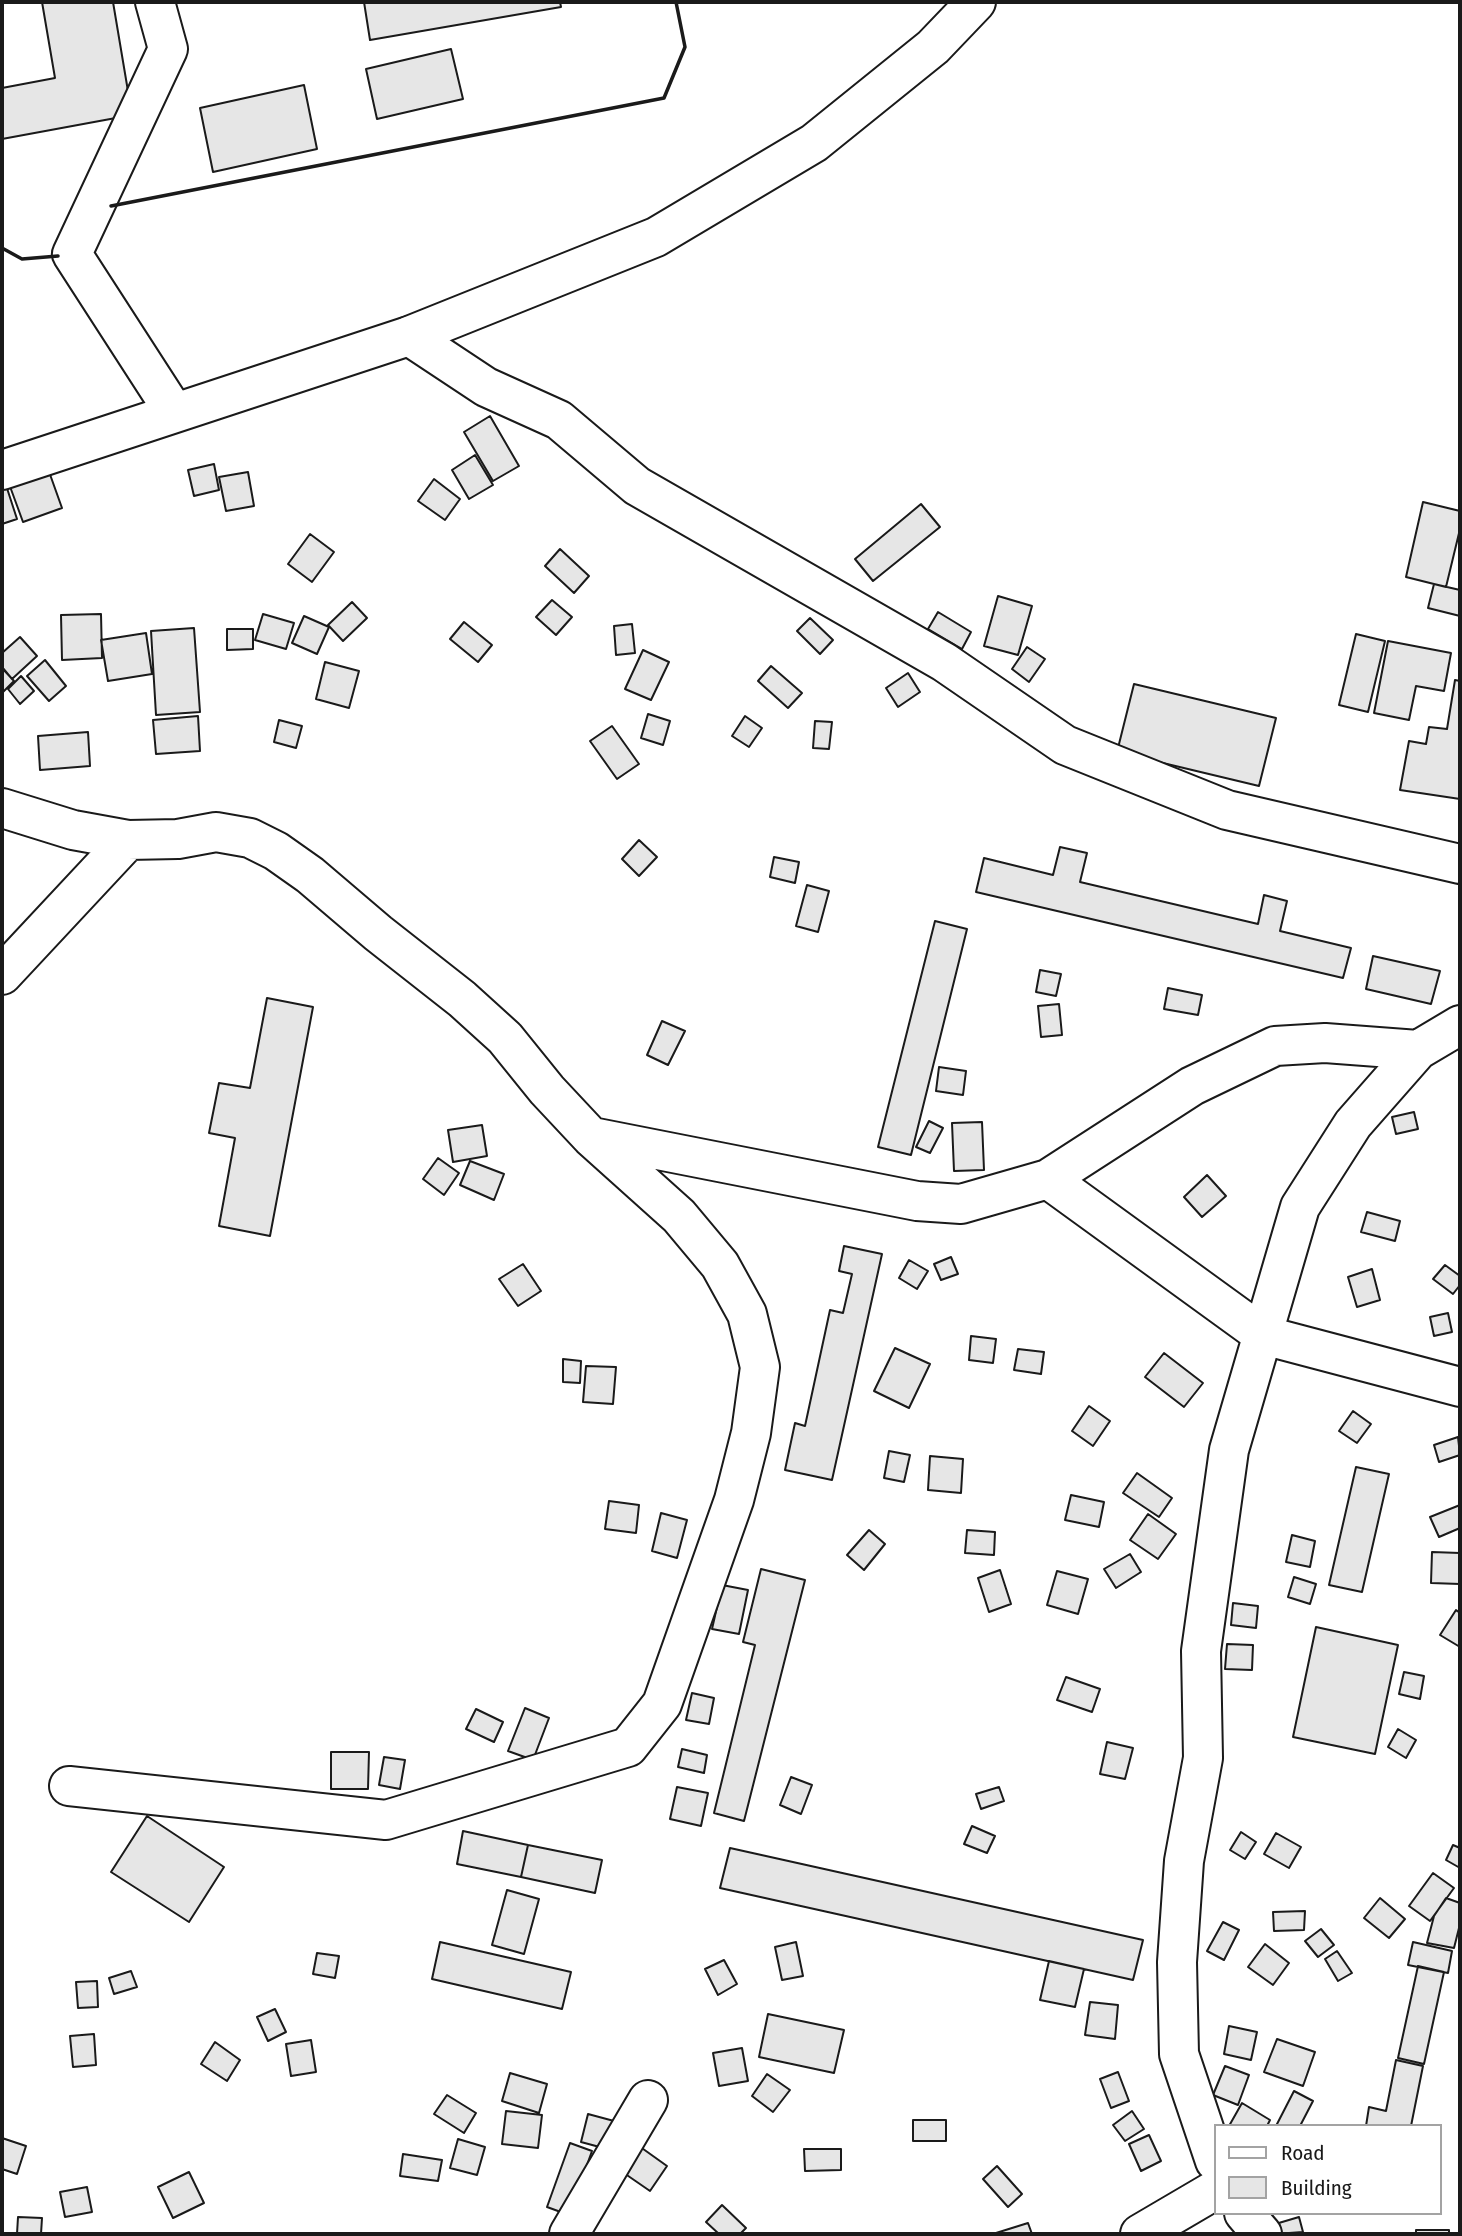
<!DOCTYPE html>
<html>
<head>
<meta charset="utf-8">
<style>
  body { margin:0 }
  #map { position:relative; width:1462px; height:2236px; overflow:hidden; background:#fff; font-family:"Fira Sans Condensed",sans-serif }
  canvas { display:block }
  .frame { position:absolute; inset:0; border:4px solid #1a1a1a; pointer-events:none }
  .legend { position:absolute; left:1214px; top:2124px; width:228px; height:91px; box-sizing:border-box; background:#fff; border:2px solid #a3a3a3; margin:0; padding:9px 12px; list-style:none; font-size:21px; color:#1a1a1a }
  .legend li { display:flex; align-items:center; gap:14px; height:35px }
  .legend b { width:35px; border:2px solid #a3a3a3 }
</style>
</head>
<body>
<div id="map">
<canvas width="1462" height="2236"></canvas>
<div class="frame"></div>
<ul class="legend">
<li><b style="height:9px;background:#fff"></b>Road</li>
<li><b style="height:19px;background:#e6e6e6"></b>Building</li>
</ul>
</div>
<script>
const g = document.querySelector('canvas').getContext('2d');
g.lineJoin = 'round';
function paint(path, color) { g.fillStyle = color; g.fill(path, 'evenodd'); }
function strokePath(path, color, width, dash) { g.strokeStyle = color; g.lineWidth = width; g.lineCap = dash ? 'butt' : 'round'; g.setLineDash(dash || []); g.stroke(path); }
const building = new Path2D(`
  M 42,2 L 113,2 L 132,115 L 2,139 L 2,88 L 55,78 Z
  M 364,2 L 560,2 L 561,7 L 370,40 Z
  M 451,49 L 463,99 L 377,119 L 366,69 Z
  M 304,85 L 317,149 L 213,172 L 200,108 Z
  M 490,416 L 519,466 L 493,481 L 464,432 Z
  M 475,455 L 493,485 L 469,499 L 452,470 Z
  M 214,464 L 219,490 L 194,496 L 188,470 Z
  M 47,466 L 62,508 L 23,522 L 8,481 Z
  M 248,472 L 254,506 L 226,511 L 219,477 Z
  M 4,479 L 17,519 L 2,524 L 2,480 Z
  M 434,479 L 460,499 L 445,520 L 418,501 Z
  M 1423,502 L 1460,511 L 1460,529 L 1446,587 L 1406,577 Z
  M 921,504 L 940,527 L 873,581 L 855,559 Z
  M 310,534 L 334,552 L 312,582 L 288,564 Z
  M 560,549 L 589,576 L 574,593 L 545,566 Z
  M 1434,584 L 1460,590 L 1460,616 L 1428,608 Z
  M 998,596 L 1032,606 L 1018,655 L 984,646 Z
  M 552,600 L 572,617 L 556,635 L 536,617 Z
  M 352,602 L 367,618 L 343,641 L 328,625 Z
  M 938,612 L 971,632 L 962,649 L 928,629 Z
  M 101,614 L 102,658 L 62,660 L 61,615 Z
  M 263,614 L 294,623 L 286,649 L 255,640 Z
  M 304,616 L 329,627 L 317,654 L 292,643 Z
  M 810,618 L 833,640 L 820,654 L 797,631 Z
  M 464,622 L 492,645 L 478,662 L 450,639 Z
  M 632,624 L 635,653 L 616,655 L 614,626 Z
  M 194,628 L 200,712 L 156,715 L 151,631 Z
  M 227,629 L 253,629 L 253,649 L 227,650 Z
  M 146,633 L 152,674 L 108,681 L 101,640 Z
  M 1356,634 L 1385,641 L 1368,712 L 1339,705 Z
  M 20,637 L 37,656 L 12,679 L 2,667 L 2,653 Z
  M 1388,641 L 1451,653 L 1444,691 L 1416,686 L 1409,720 L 1374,713 Z
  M 1027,647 L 1045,659 L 1029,682 L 1012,669 Z
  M 643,650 L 669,662 L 651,700 L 625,689 Z
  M 45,660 L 66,686 L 49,701 L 27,676 Z
  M 325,662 L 359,671 L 349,708 L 316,699 Z
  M 771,666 L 802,693 L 788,708 L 758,681 Z
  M 2,668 L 14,681 L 2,693 Z
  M 908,673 L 920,692 L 898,707 L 886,688 Z
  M 21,676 L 34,691 L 20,704 L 8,689 Z
  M 1455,680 L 1460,681 L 1460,799 L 1400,790 L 1409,741 L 1426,744 L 1429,727 L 1447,729 Z
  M 1134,684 L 1276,718 L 1259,786 L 1117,752 Z
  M 648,714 L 670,721 L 663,745 L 641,738 Z
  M 198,716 L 200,751 L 156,754 L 153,720 Z
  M 745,716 L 762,728 L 749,747 L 732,736 Z
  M 279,720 L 302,726 L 296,748 L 274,742 Z
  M 815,721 L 832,722 L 829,749 L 813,748 Z
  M 612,726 L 639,764 L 617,779 L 590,741 Z
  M 88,732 L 90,766 L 40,770 L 38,736 Z
  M 639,840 L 657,857 L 639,876 L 622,859 Z
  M 1060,847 L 1087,853 L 1080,882 L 1258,924 L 1264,895 L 1287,901 L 1280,931 L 1351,948 L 1343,978 L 976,892 L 984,858 L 1053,875 Z
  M 774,857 L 799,862 L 795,883 L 770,877 Z
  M 807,885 L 829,891 L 818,932 L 796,926 Z
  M 935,921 L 967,929 L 911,1155 L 878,1147 Z
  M 1373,956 L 1440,971 L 1431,1004 L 1366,989 Z
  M 1040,970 L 1061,974 L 1056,996 L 1036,992 Z
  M 1168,988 L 1202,995 L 1198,1015 L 1164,1009 Z
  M 267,998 L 313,1007 L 270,1236 L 219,1226 L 235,1138 L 209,1133 L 219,1083 L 250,1088 Z
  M 1059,1004 L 1062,1035 L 1041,1037 L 1038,1006 Z
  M 662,1021 L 685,1031 L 668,1065 L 647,1055 Z
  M 939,1067 L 966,1071 L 963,1095 L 936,1091 Z
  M 1414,1112 L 1418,1129 L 1396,1134 L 1392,1117 Z
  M 929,1121 L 943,1128 L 930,1153 L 916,1147 Z
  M 982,1122 L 984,1170 L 954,1171 L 952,1123 Z
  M 482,1125 L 487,1156 L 453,1162 L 448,1130 Z
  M 438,1158 L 459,1173 L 444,1195 L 423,1179 Z
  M 470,1161 L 504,1174 L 494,1200 L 460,1185 Z
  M 1207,1175 L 1226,1196 L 1202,1217 L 1184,1197 Z
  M 1367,1212 L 1400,1221 L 1395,1241 L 1361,1232 Z
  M 844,1246 L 882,1254 L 832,1480 L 785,1470 L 795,1423 L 805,1426 L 830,1310 L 843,1313 L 852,1274 L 839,1271 Z
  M 951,1257 L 958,1274 L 941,1280 L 934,1264 Z
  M 909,1260 L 928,1271 L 917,1289 L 899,1278 Z
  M 523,1264 L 541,1291 L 518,1306 L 499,1279 Z
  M 1445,1265 L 1460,1276 L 1460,1285 L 1453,1294 L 1433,1279 Z
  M 1372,1269 L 1380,1300 L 1357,1307 L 1348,1277 Z
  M 1448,1313 L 1452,1332 L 1434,1336 L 1430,1317 Z
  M 971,1336 L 996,1339 L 993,1363 L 969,1360 Z
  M 895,1348 L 930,1364 L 909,1408 L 874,1391 Z
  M 1018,1349 L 1044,1352 L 1041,1374 L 1014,1370 Z
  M 1164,1353 L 1203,1383 L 1184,1407 L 1145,1377 Z
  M 563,1359 L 581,1361 L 580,1383 L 563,1382 Z
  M 586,1366 L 616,1367 L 613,1404 L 583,1402 Z
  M 1089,1406 L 1110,1421 L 1093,1446 L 1072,1431 Z
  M 1353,1411 L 1371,1424 L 1357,1443 L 1339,1431 Z
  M 1458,1437 L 1460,1455 L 1439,1462 L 1434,1445 Z
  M 889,1451 L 910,1455 L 904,1482 L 884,1478 Z
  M 930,1456 L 963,1459 L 961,1493 L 928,1490 Z
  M 1356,1467 L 1389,1474 L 1362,1592 L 1329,1585 Z
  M 1137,1473 L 1172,1498 L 1159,1517 L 1123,1493 Z
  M 1071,1495 L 1104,1502 L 1099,1527 L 1065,1520 Z
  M 609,1501 L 639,1505 L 636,1533 L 605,1529 Z
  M 1460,1505 L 1460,1528 L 1439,1537 L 1430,1517 Z
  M 661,1513 L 687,1520 L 677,1558 L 652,1551 Z
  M 1148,1514 L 1176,1534 L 1158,1559 L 1130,1540 Z
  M 869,1530 L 885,1544 L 864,1570 L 847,1555 Z
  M 967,1530 L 995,1532 L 994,1555 L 965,1553 Z
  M 1292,1535 L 1315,1541 L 1310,1567 L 1286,1562 Z
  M 1432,1552 L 1460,1553 L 1460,1584 L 1431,1583 Z
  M 1130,1554 L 1141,1572 L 1116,1588 L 1104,1569 Z
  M 761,1569 L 805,1580 L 744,1821 L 714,1813 L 755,1645 L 743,1642 Z
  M 1000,1570 L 1011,1604 L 989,1612 L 978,1578 Z
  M 1057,1571 L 1088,1579 L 1078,1614 L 1047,1605 Z
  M 1294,1577 L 1316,1584 L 1310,1604 L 1288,1597 Z
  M 722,1585 L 748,1590 L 739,1634 L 712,1629 Z
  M 1233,1603 L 1258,1606 L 1256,1628 L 1231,1625 Z
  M 1456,1610 L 1460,1613 L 1460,1647 L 1440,1635 Z
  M 1316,1627 L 1398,1645 L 1375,1754 L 1293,1737 Z
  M 1227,1644 L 1253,1645 L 1252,1670 L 1225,1669 Z
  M 1404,1672 L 1424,1676 L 1420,1699 L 1399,1694 Z
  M 1066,1677 L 1100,1689 L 1092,1712 L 1057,1700 Z
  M 692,1693 L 714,1698 L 709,1724 L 686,1720 Z
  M 525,1708 L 549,1718 L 533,1760 L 508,1751 Z
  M 476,1709 L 503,1722 L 494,1742 L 466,1729 Z
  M 1398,1729 L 1416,1740 L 1406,1758 L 1388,1747 Z
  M 1107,1742 L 1133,1748 L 1125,1779 L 1100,1774 Z
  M 682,1749 L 707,1755 L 704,1773 L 678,1767 Z
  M 331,1752 L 369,1752 L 368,1789 L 331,1789 Z
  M 384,1757 L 405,1760 L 400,1789 L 379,1785 Z
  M 791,1777 L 812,1785 L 801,1814 L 780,1805 Z
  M 677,1787 L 708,1793 L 701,1826 L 670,1819 Z
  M 999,1787 L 1004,1801 L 981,1809 L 976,1794 Z
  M 147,1816 L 224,1867 L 189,1922 L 111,1872 Z
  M 972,1826 L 995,1836 L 987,1853 L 964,1844 Z
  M 463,1831 L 528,1845 L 521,1877 L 457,1864 Z
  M 1241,1832 L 1256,1842 L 1245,1859 L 1230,1850 Z
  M 1276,1833 L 1301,1847 L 1289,1868 L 1264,1854 Z
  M 528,1845 L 602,1860 L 595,1893 L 521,1877 Z
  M 1453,1845 L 1460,1848 L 1460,1868 L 1446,1860 Z
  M 730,1848 L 1143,1940 L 1133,1980 L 720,1888 Z
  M 1433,1873 L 1454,1888 L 1430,1921 L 1409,1906 Z
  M 507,1890 L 539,1899 L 524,1954 L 492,1945 Z
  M 1380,1898 L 1405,1919 L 1389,1938 L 1364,1918 Z
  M 1446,1898 L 1460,1903 L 1460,1924 L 1454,1948 L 1427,1943 L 1434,1916 Z
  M 1305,1911 L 1304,1930 L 1274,1931 L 1273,1912 Z
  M 1223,1922 L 1239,1930 L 1224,1960 L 1207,1951 Z
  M 1321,1929 L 1334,1945 L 1318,1957 L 1305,1941 Z
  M 440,1942 L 571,1972 L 562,2009 L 432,1979 Z
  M 796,1942 L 803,1976 L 782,1980 L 775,1947 Z
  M 1413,1942 L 1452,1951 L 1448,1973 L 1408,1965 Z
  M 1265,1944 L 1289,1963 L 1273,1985 L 1248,1967 Z
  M 1337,1951 L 1352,1973 L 1338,1981 L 1325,1959 Z
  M 317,1953 L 339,1956 L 335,1978 L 313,1974 Z
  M 724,1960 L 737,1984 L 718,1995 L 705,1969 Z
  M 1049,1961 L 1084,1969 L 1075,2007 L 1040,2000 Z
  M 1418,1966 L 1444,1972 L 1424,2064 L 1398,2058 Z
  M 131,1971 L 137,1987 L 114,1994 L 109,1978 Z
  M 97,1981 L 98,2007 L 78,2008 L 76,1982 Z
  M 1090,2002 L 1118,2005 L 1115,2039 L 1085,2035 Z
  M 275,2009 L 286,2032 L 268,2041 L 257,2017 Z
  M 768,2014 L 844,2030 L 834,2073 L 759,2057 Z
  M 1229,2026 L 1257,2032 L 1251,2060 L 1224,2054 Z
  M 94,2034 L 96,2065 L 73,2067 L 70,2036 Z
  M 1277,2039 L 1315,2052 L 1303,2086 L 1264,2072 Z
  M 311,2040 L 316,2072 L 291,2076 L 286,2044 Z
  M 215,2042 L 240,2060 L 227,2081 L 201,2064 Z
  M 742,2048 L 748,2081 L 719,2086 L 713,2053 Z
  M 1396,2060 L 1423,2066 L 1411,2126 L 1366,2126 L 1369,2107 L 1386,2111 Z
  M 1225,2066 L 1249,2075 L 1238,2105 L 1213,2095 Z
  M 1118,2072 L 1129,2101 L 1111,2108 L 1100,2079 Z
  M 510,2073 L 547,2084 L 539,2113 L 502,2101 Z
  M 767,2074 L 790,2090 L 773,2112 L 752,2096 Z
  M 1294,2091 L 1313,2101 L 1300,2126 L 1276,2126 Z
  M 447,2095 L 476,2113 L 464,2133 L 434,2114 Z
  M 1242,2103 L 1270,2120 L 1267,2126 L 1229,2126 Z
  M 506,2111 L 542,2115 L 538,2148 L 502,2144 Z
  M 1132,2111 L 1144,2129 L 1125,2141 L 1113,2125 Z
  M 588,2114 L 614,2121 L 607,2149 L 581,2142 Z
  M 913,2120 L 946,2120 L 946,2141 L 913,2141 Z
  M 1149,2135 L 1161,2161 L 1141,2171 L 1129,2144 Z
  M 2,2138 L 26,2146 L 17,2174 L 2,2169 Z
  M 458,2139 L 485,2147 L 477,2175 L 450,2168 Z
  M 570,2143 L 592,2151 L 569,2215 L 547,2207 Z
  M 639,2146 L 667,2166 L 650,2191 L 621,2171 Z
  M 804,2149 L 841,2149 L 841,2170 L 805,2171 Z
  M 403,2154 L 442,2160 L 438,2181 L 400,2176 Z
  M 997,2166 L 1022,2194 L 1008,2207 L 983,2179 Z
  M 189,2172 L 204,2203 L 173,2218 L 158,2187 Z
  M 87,2187 L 92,2212 L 65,2217 L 60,2192 Z
  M 722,2205 L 746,2228 L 740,2234 L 719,2234 L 706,2222 Z
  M 18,2217 L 42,2218 L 41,2234 L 17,2234 Z
  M 1299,2217 L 1303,2232 L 1275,2234 L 1272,2225 Z
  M 1028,2223 L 1032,2234 L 997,2234 L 996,2233 Z
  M 1416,2230 L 1449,2230 L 1449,2234 L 1416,2234 Z`);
paint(building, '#e6e6e6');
strokePath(building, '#1a1a1a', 2);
const minor = new Path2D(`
  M 155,2 L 168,49 L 72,254 L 174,412
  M 409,336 L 486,387 L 559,420 L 637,486 L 944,662 L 1065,745 L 1227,810 L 1460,864
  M 2,808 L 73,830 L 128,840 L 178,839 L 216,832 L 250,838 L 276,851 L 310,875 L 378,933 L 462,999 L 505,1038 L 547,1090 L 591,1137 L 679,1216 L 720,1265 L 747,1314 L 760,1367 L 751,1433 L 734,1500 L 662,1704 L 628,1747 L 386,1820 L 69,1786
  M 2,975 L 128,840
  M 592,1137 L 917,1201 L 961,1204 L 1048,1179 L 1192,1086 L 1275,1046 L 1325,1043 L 1418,1050
  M 1048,1179 L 1263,1335 L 1460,1387
  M 1215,2161 L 1179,2054 L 1177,1962 L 1184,1861 L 1203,1758 L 1201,1651 L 1229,1450 L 1300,1207 L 1353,1124 L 1418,1050 L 1460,1025
  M 1244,2213 L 1262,2234
  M 569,2234 L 648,2100
  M 1140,2234 L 1215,2190`);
const highway = new Path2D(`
  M 2,470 L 409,336 L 656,237 L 814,143 L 933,47 L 976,2`);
strokePath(minor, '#1a1a1a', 42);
strokePath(highway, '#1a1a1a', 42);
strokePath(minor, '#fff', 38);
strokePath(highway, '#fff', 38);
strokePath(new Path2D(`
  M 111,206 L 664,98 L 685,47 L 676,2
  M 2,248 L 22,259 L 58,256`), '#1a1a1a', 3.5);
</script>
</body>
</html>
